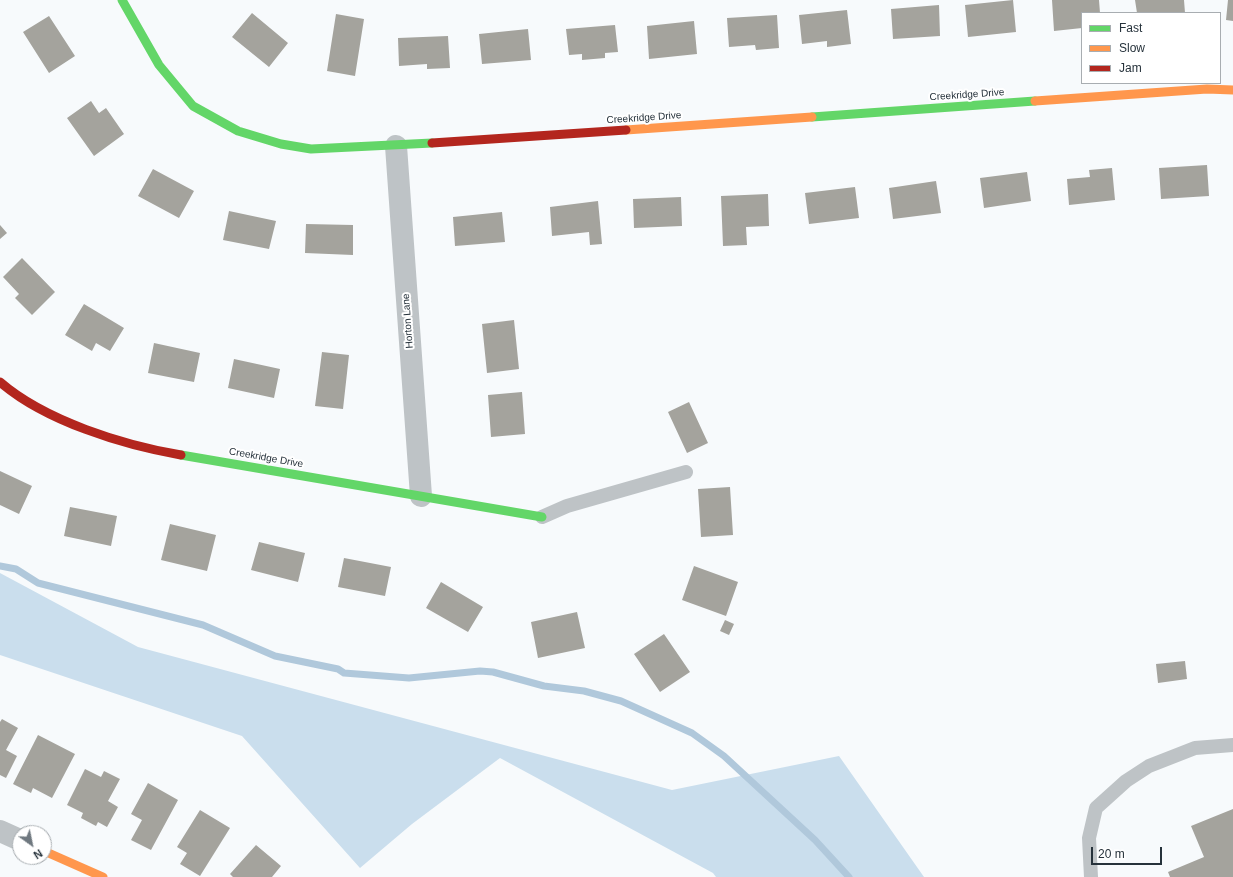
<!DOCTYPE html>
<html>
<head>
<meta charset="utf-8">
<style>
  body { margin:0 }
  #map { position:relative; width:1233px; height:877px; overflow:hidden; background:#f7fafc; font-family:Arial,sans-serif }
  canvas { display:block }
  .legend { position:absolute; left:1081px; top:12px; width:140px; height:72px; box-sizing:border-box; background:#fff; border:1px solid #a8adb1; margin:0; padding:5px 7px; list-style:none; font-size:12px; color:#26323b }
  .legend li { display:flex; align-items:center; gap:8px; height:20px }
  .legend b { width:20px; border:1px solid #a8adb1 }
  .north { position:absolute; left:12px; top:825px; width:40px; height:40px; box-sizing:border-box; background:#fff; border:1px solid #a8adb1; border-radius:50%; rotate:147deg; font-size:11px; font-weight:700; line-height:16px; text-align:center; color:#26323b }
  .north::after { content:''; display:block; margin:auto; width:14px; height:18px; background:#6f787f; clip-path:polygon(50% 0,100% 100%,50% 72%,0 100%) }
  .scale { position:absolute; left:1091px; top:847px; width:71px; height:18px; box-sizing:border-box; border:2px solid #26323b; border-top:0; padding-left:5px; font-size:12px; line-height:14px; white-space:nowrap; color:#26323b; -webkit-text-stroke:3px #fff; paint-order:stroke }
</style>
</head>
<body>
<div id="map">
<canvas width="1233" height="877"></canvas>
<ul class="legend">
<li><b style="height:5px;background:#63d668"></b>Fast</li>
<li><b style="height:5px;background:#ff974d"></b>Slow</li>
<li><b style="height:5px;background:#b3261e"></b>Jam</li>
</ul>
<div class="north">N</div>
<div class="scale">20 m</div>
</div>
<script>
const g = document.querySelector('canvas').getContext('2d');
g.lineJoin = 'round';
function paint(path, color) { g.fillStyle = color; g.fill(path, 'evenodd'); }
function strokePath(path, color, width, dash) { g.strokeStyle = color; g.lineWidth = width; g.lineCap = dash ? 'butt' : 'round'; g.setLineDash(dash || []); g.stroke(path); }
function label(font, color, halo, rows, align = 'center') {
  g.font = font + ' Arial,sans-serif'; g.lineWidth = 4; g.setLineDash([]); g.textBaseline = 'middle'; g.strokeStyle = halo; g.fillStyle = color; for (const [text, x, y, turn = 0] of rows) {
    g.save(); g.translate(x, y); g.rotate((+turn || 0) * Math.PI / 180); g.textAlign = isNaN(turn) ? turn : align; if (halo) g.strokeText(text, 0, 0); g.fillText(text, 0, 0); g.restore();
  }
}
paint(new Path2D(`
  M 0,573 L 138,647 L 672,790 L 839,756 L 924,877 L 716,877 L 713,873 L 500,758 L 412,824 L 360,868 L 242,736 L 0,655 Z`), '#cadeed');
strokePath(new Path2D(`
  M 0,566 L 16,569 L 38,583 L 203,625 L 275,656 L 338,669 L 344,673 L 409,678 L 480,671 L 493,672 L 544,686 L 584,691 L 621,701 L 692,733 L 724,756 L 815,840 L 849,877`), '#b0c8db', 7);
paint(new Path2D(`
  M 1013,0 L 1016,32 L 968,37 L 965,5 Z
  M 1052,0 L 1099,0 L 1100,13 L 1082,13 L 1082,28 L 1054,31 Z
  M 1135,0 L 1184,0 L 1185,13 L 1137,13 Z
  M 1228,0 L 1233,0 L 1233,21 L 1226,20 Z
  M 939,5 L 940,36 L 893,39 L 891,9 Z
  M 847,10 L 851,44 L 827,47 L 827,41 L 802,44 L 799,15 Z
  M 252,13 L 288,43 L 269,67 L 232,37 Z
  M 336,14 L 364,19 L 355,76 L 327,71 Z
  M 777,15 L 779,48 L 756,50 L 755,45 L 729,47 L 727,18 Z
  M 49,16 L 75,56 L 49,73 L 23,32 Z
  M 694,21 L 697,54 L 649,59 L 647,26 Z
  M 615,25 L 618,52 L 605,53 L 605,58 L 582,60 L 582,54 L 569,55 L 566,29 Z
  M 528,29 L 531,60 L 482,64 L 479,34 Z
  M 448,36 L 450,68 L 427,69 L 427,64 L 399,66 L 398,38 Z
  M 91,101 L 99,113 L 106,108 L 124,134 L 94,156 L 67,118 Z
  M 1207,165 L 1209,196 L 1161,199 L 1159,168 Z
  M 1112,168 L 1115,200 L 1069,205 L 1067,179 L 1090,177 L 1089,170 Z
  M 153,169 L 194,191 L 179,218 L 138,196 Z
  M 1027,172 L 1031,201 L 984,208 L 980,178 Z
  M 936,181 L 941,213 L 893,219 L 889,188 Z
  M 855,187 L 859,218 L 809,224 L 805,193 Z
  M 768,194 L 769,226 L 746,227 L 747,245 L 723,246 L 721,196 Z
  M 681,197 L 682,226 L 634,228 L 633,199 Z
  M 598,201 L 602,244 L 590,245 L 589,232 L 552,236 L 550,207 Z
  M 229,211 L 276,221 L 269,249 L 223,240 Z
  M 502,212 L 505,242 L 455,246 L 453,217 Z
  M 306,224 L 353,225 L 353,255 L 305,253 Z
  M 0,225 L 7,233 L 0,239 Z
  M 22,258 L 55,292 L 32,315 L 15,298 L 19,294 L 3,277 Z
  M 84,304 L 124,328 L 110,351 L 96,343 L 92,351 L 65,335 Z
  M 514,320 L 519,369 L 487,373 L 482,324 Z
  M 154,343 L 200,353 L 194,382 L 148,373 Z
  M 322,352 L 349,355 L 343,409 L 315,406 Z
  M 234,359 L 280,369 L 274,398 L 228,388 Z
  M 522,392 L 525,434 L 491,437 L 488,395 Z
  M 689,402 L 708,443 L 687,453 L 668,412 Z
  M 0,471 L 32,486 L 19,514 L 0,505 Z
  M 730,487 L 733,535 L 701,537 L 698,489 Z
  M 70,507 L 117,516 L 111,546 L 64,536 Z
  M 170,524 L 216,535 L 207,571 L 161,560 Z
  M 259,542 L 305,553 L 298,582 L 251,570 Z
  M 344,558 L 391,567 L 385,596 L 338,587 Z
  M 694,566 L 738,582 L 726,616 L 682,600 Z
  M 441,582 L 483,607 L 468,632 L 426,608 Z
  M 577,612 L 585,648 L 538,658 L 531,622 Z
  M 725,620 L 734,624 L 729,635 L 720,631 Z
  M 664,634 L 690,672 L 660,692 L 634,654 Z
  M 1185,661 L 1187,679 L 1158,683 L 1156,664 Z
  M 2,719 L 18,728 L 6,750 L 17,756 L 6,778 L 0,775 L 0,722 Z
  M 38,735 L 75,754 L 52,798 L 33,788 L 31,793 L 13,784 Z
  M 85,769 L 101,777 L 104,771 L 120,779 L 108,801 L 118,807 L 107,827 L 98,822 L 96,826 L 81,818 L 83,813 L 67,805 Z
  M 148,783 L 178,800 L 151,850 L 131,840 L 142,820 L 131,814 Z
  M 1233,809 L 1233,877 L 1170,877 L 1168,872 L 1204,857 L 1191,826 Z
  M 200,810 L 230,828 L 200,876 L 180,864 L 187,853 L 177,847 Z
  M 256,845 L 281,866 L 272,877 L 233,877 L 230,874 Z`), '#a4a39d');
strokePath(new Path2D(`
  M 542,517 L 567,506 L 686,472
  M 1091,877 L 1089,838 L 1096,808 L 1126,781 L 1149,766 L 1195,748 L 1233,745`), '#bec3c6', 14);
strokePath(new Path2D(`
  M 396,146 L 421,496
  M 0,831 L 20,840`), '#bec3c6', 22);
strokePath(new Path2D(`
  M 122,0 L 159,65 L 193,106 L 238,131 L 281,144 L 311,149 L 432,143
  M 812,117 L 1035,101
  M 181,455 L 542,517`), '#63d668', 9);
strokePath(new Path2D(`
  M 1035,101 L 1207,89 L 1233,90
  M 626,130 L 812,117
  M 44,851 L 103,877`), '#ff974d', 9);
strokePath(new Path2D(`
  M 432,143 L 626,130
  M 0,382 C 45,421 123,445 181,455`), '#b3261e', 9);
label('10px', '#26323b', '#fff', [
  ["Creekridge Drive",967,95,-4],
  ["Creekridge Drive",644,118,-4],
  ["Horton Lane",408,321,-94],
  ["Creekridge Drive",266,458,10]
]);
</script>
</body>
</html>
